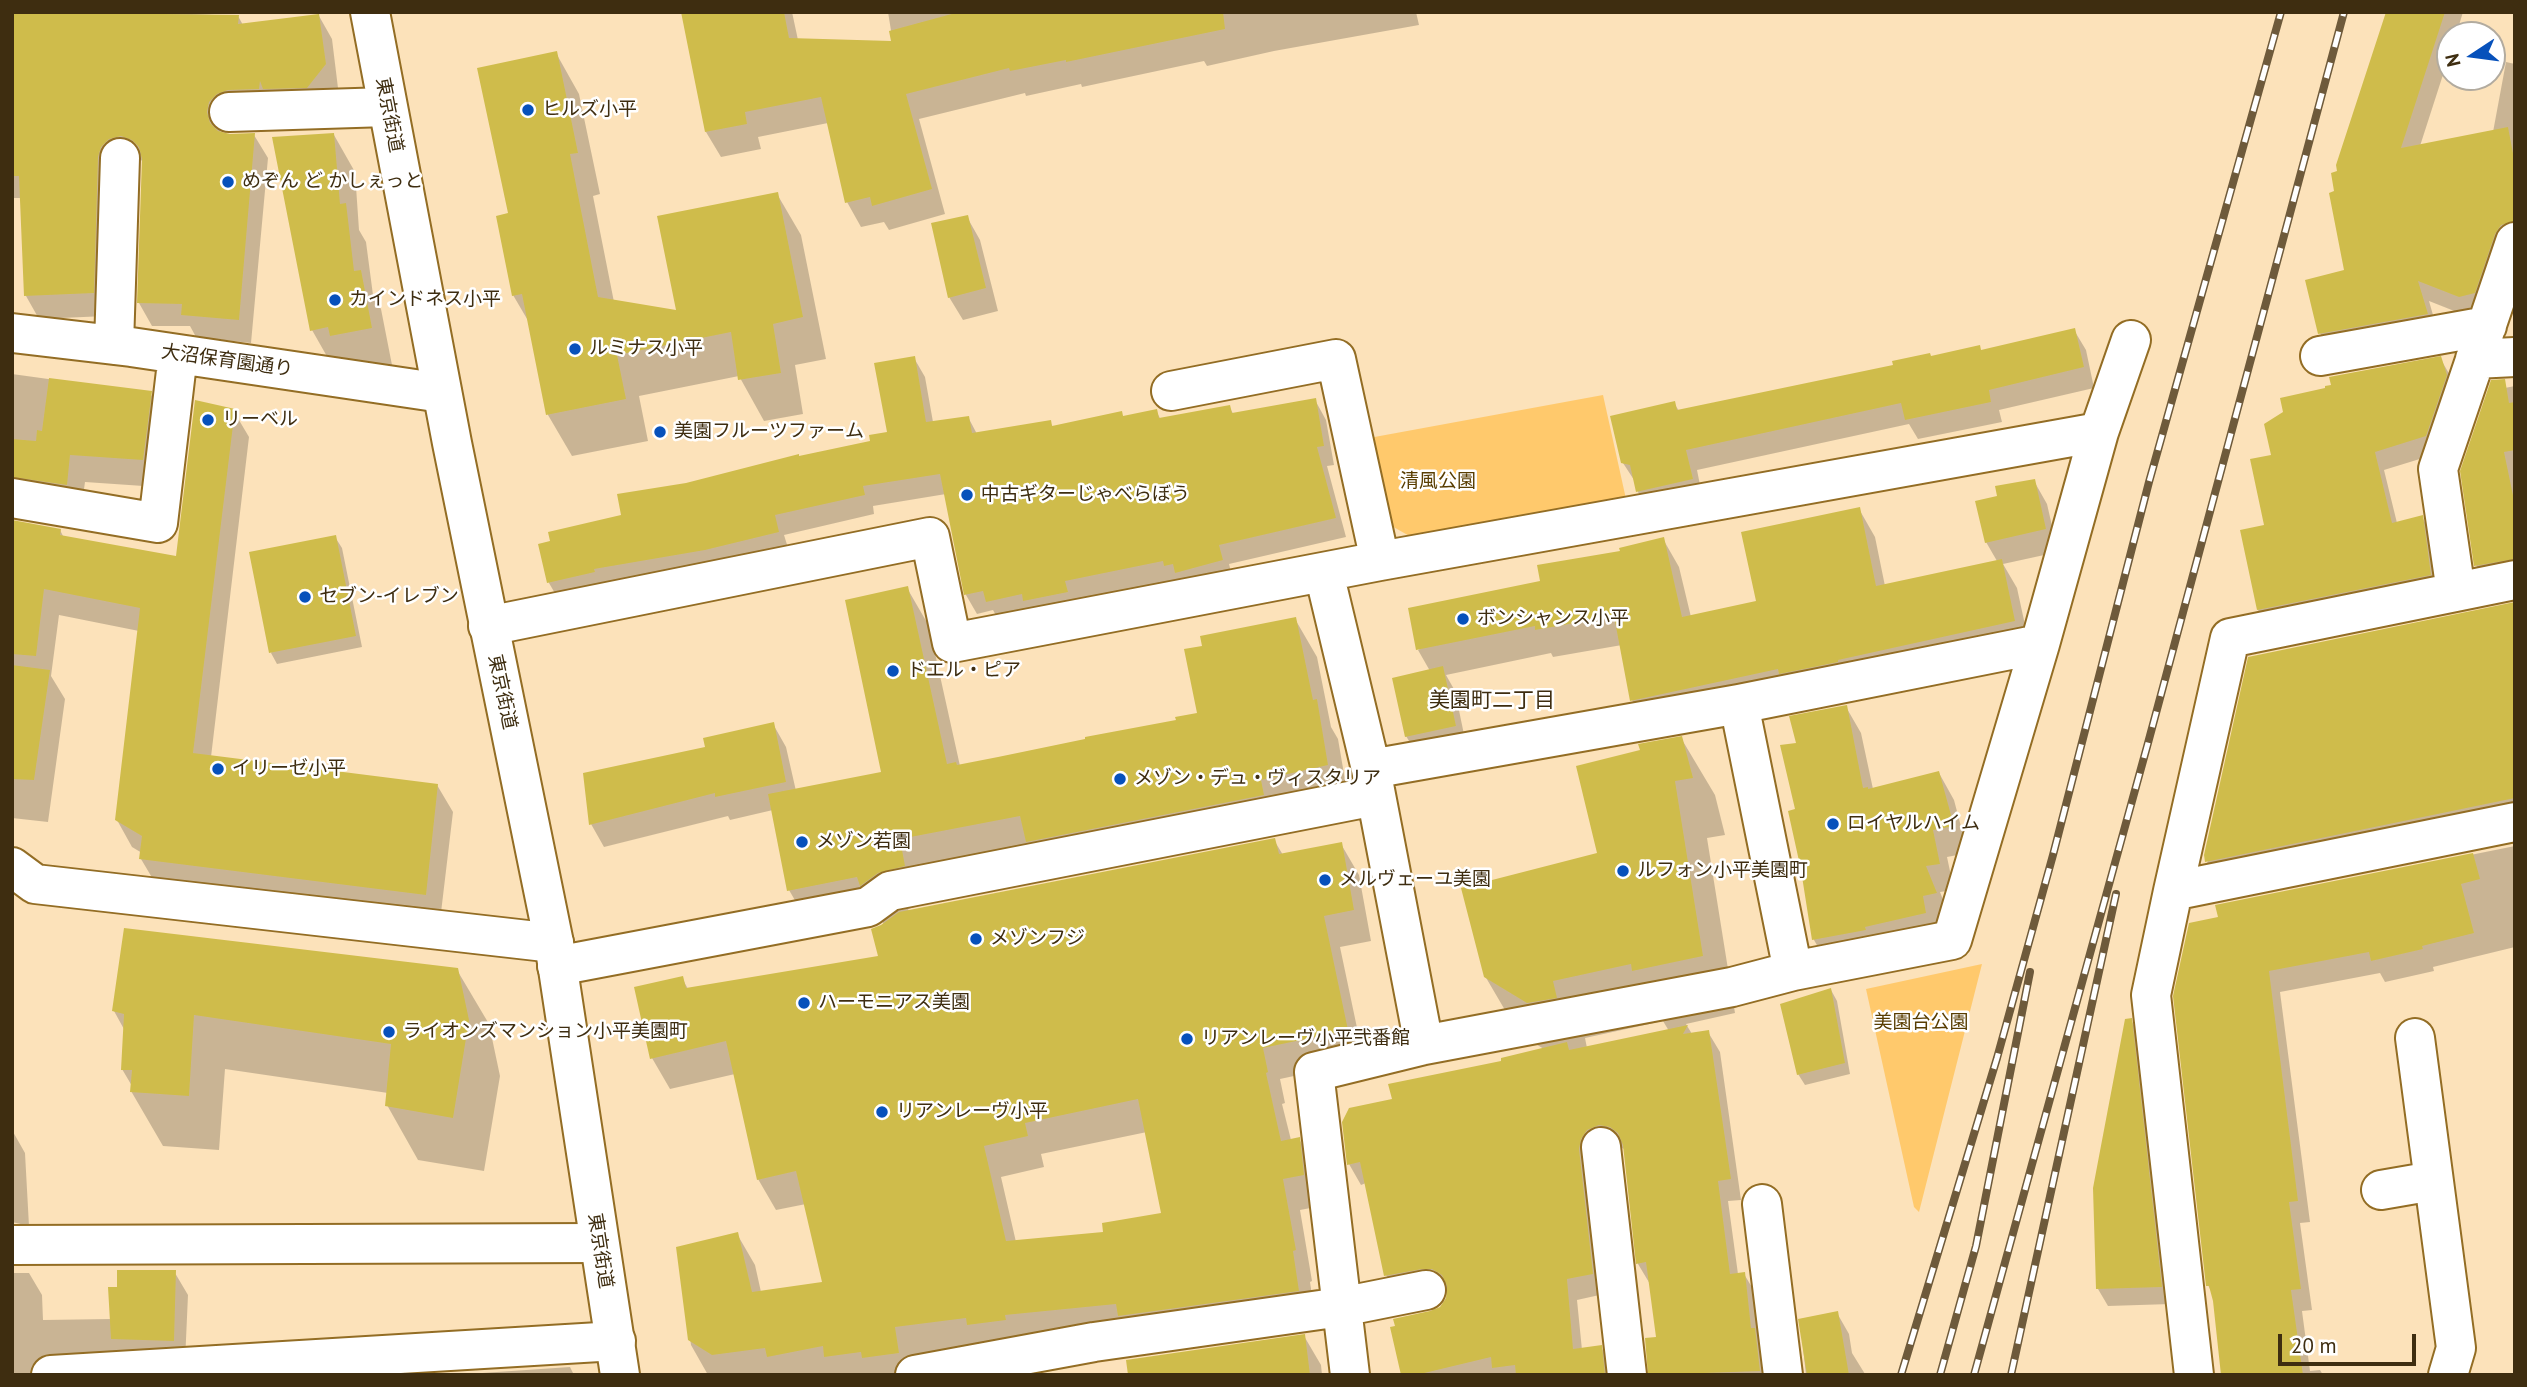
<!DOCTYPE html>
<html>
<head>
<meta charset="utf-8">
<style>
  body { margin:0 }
  #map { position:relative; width:2527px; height:1387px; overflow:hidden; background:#fce2ba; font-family:"PT Sans",sans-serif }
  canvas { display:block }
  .frame { position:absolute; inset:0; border:14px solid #3e2d10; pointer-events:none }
  .north { position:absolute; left:2436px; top:21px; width:70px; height:70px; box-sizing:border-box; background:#fff; border:2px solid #b2ab9f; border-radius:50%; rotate:257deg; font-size:19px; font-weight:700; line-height:28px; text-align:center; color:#3e2d10 }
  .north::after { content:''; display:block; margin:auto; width:24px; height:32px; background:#0751bb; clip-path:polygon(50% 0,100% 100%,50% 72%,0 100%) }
  .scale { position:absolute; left:2278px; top:1334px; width:138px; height:32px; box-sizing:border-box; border:4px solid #3e2d10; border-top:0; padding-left:9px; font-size:21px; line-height:24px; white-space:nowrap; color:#3e2d10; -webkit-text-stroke:5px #fff; paint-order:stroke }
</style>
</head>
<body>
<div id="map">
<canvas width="2527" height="1387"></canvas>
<div class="frame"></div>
<div class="north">N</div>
<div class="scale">20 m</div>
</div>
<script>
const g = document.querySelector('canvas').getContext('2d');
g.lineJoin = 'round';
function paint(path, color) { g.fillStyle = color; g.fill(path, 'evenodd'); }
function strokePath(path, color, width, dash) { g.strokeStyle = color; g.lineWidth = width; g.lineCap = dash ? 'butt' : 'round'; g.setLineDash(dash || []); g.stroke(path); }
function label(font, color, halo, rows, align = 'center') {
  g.font = font + ' "PT Sans","Noto Sans JP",sans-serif'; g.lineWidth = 5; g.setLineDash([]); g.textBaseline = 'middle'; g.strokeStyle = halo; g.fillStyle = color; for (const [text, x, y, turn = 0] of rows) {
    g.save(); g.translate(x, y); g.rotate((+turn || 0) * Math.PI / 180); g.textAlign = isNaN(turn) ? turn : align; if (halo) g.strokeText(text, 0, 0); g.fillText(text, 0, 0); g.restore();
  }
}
paint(new Path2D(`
  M 1603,395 L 1626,499 L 1420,542 L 1390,525 L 1369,438 Z
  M 1982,964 L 1919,1212 L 1914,1207 L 1866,989 Z`), '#ffc96c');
paint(new Path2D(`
  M 12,12 L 146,12 L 238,16 L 243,25 L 319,16 L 332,39 L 338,88 L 320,110 L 222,126 L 220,133 L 229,136 L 254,135 L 268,158 L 251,343 L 196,337 L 190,326 L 152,326 L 139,303 L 144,161 L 134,159 L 106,316 L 39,319 L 26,296 L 22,198 L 12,198 Z
  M 683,12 L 792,12 L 798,40 L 893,43 L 888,12 L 1416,12 L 1419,25 L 1274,51 L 1207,66 L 1204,61 L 1082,87 L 1081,84 L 1026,96 L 1025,93 L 919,119 L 945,214 L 889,230 L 884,222 L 861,227 L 847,202 L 828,123 L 758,137 L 761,149 L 721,157 L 706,132 Z
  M 2387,12 L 2463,12 L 2456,35 L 2450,35 L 2450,53 L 2420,146 L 2493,132 L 2506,62 L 2515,64 L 2515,246 L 2472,318 L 2429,301 L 2439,336 L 2332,355 L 2320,333 L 2346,272 L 2337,192 L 2339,173 Z
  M 556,53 L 579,94 L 600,194 L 593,196 L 614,302 L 678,312 L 777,194 L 801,235 L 826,359 L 795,365 L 803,414 L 764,421 L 739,376 L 639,396 L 648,441 L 572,456 L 548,415 L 530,324 L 513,295 L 511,215 Z
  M 334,135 L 355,172 L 359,230 L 366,242 L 373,295 L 381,309 L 392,365 L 353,372 L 333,367 L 312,330 Z
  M 967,217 L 980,240 L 998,311 L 963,320 L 949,297 Z
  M 2074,330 L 2086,350 L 2094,388 L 1999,410 L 2002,422 L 1918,439 L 1909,424 L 1697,470 L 1703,500 L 1650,512 L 1638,492 L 1636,483 L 1623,463 L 1674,403 L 1679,411 L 1931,358 L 1982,352 Z
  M 914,358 L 925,377 L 933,422 L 968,417 L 977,434 L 1050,422 L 1053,427 L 1121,413 L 1124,418 L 1156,411 L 1161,420 L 1229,407 L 1234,415 L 1315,400 L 1326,420 L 1334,465 L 1327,466 L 1346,537 L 1229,564 L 1233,580 L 1177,585 L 1174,580 L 1075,600 L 999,621 L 993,610 L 977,614 L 966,595 L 946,494 L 873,506 L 874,514 L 784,535 L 789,551 L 560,602 L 549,583 L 540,545 L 623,516 L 687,485 L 872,442 L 889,433 Z
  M 2440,358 L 2451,377 L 2436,454 L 2384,470 L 2397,523 L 2422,517 L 2432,535 L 2441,593 L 2269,628 L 2258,610 L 2273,456 Z
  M 12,374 L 150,393 L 166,420 L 158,487 L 85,482 L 81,511 L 12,510 Z
  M 2515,386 L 2515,581 L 2488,587 L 2476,565 L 2489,391 Z
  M 233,410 L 249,437 L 211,757 L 437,785 L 453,812 L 440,921 L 157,886 L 141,859 L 142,853 L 132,847 L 117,820 L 139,631 L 59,615 L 51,676 L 65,699 L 48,822 L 12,818 L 12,522 L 60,530 L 64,538 L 178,558 Z
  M 2034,481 L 2047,504 L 2058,552 L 2003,564 L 2017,588 L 2030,648 L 1648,728 L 1632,700 L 1622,645 L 1553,657 L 1551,653 L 1446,675 L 1455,691 L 1467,749 L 1420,759 L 1406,736 L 1430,671 L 1418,650 L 1542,583 L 1663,539 L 1679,567 L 1691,617 L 1758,603 L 1859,509 L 1875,537 L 1885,586 L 1997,561 L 1986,542 L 1999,497 Z
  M 335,537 L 342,548 L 362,647 L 277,664 L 271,653 Z
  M 907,588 L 929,626 L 960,766 L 1178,722 L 1199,715 L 1295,619 L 1317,657 L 1331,727 L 1338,739 L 1349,803 L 1281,818 L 1285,833 L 1049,880 L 1035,855 L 920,877 L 926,904 L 908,909 L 909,911 L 1274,840 L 1283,855 L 1341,844 L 1359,875 L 1371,941 L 1340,947 L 1364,1061 L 1280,1079 L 1285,1103 L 1282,1104 L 1291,1140 L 1299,1139 L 1317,1170 L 1321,1206 L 1300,1210 L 1312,1281 L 1310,1282 L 1316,1322 L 981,1375 L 708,1375 L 691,1345 L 678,1249 L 737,1234 L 755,1265 L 761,1292 L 824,1283 L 806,1204 L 776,1210 L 758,1179 L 735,1074 L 670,1089 L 652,1058 L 682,978 L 688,989 L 880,957 L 884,925 L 879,915 L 811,928 L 789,890 L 773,810 L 730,820 L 728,816 L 604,847 L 591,824 L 707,748 L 773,724 L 786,747 L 796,791 L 883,774 ZM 1147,1132 L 1163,1214 L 1105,1233 L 1016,1242 L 1001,1177 L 1044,1167 L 1041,1154 Z
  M 2515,604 L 2515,823 L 2219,883 L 2207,862 Z
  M 1846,707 L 1861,733 L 1873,789 L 1939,773 L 1954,800 L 1968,853 L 1947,857 L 1954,890 L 1940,892 L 1951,920 L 1940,939 L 1829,966 L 1814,940 L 1797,811 L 1798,745 Z
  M 1681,738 L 1715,795 L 1725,835 L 1707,838 L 1735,1013 L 1686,1024 L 1692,1034 L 1708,1032 L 1720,1052 L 1741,1200 L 1728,1201 L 1738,1274 L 1744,1274 L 1756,1294 L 1769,1375 L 1650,1375 L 1657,1338 L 1650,1284 L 1638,1264 L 1625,1149 L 1610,1145 L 1604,1294 L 1577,1300 L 1582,1350 L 1601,1347 L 1612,1367 L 1613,1375 L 1403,1375 L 1448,1298 L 1449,1291 L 1434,1289 L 1398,1296 L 1386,1275 L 1366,1183 L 1361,1185 L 1349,1164 L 1394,1100 L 1544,1049 L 1519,1034 L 1485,976 L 1599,855 L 1642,751 ZM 1663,1021 L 1669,1031 L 1587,1048 L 1585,1038 Z
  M 2515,846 L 2515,947 L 2433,967 L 2434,971 L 2385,982 L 2380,973 L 2280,992 L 2310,1222 L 2300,1223 L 2312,1310 L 2302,1311 L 2310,1371 L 2320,1370 L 2323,1375 L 2223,1375 L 2213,1295 L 2208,1285 L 2220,919 L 2217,906 Z
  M 457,970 L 489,1024 L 500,1076 L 484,1171 L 418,1160 L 387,1105 L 388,1093 L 225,1069 L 219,1150 L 163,1146 L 131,1091 L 132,1086 L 122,1069 L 125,1031 L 114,1011 Z
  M 1831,990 L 1837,1001 L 1850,1074 L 1805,1085 L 1798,1074 Z
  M 2131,1020 L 2141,1038 L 2171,1304 L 2108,1306 L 2098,1289 Z
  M 12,1130 L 25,1153 L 29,1226 L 12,1222 Z
  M 12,1273 L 29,1273 L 42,1295 L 43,1320 L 111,1319 L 119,1288 L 175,1273 L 188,1295 L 185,1362 L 62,1375 L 12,1375 Z
  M 1837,1313 L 1849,1334 L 1852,1353 L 1865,1374 L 1806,1375 L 1800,1320 Z
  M 1304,1336 L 1321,1365 L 1322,1375 L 1138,1375 Z
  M 570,1367 L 574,1375 L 469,1375 L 482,1373 Z`), '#0003');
paint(new Path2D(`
  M 12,12 L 239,15 L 238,24 L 319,14 L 326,64 L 307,88 L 263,89 L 260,81 L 259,89 L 228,90 L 217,94 L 209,102 L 207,112 L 210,123 L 218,131 L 230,134 L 255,133 L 239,320 L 181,315 L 182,304 L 137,303 L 142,159 L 139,147 L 132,140 L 121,136 L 109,139 L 101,147 L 98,157 L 94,293 L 24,296 L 19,176 L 12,176 Z
  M 681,12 L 784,12 L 789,38 L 891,41 L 889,31 L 959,12 L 1223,12 L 1225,29 L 1066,62 L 1066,60 L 1010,71 L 1009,68 L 906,94 L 932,189 L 872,206 L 870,197 L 845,203 L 821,97 L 745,112 L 747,124 L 705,132 Z
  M 2386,12 L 2445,12 L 2401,148 L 2508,127 L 2515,164 L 2515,221 L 2501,225 L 2495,234 L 2475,293 L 2459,297 L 2418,281 L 2428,314 L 2318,334 L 2305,280 L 2344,270 L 2329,193 L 2334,191 L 2331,173 L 2337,171 L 2336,165 Z
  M 557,51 L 578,153 L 570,154 L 598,297 L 676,310 L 657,216 L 778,192 L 803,317 L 773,324 L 781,373 L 738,380 L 731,332 L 617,355 L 626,399 L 546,415 L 522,294 L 512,296 L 496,216 L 508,213 L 477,68 Z
  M 334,133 L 340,204 L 346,203 L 354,271 L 361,270 L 372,328 L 330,336 L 328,327 L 310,331 L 272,137 Z
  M 968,215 L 986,288 L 948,298 L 931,223 Z
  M 2075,328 L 2084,367 L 1989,390 L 1991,402 L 1905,420 L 1901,403 L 1686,450 L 1693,479 L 1636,492 L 1630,465 L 1621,463 L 1610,416 L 1675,401 L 1677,410 L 1893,365 L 1892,361 L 1930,353 L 1931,356 L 1980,345 L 1981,350 Z
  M 915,356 L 926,422 L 969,416 L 972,433 L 1051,420 L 1052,426 L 1122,411 L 1123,416 L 1157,409 L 1159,418 L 1230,405 L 1232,413 L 1316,398 L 1324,446 L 1317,447 L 1336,518 L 1219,545 L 1223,560 L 1175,573 L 1173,564 L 1164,566 L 1163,561 L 1065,581 L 1068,592 L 1023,601 L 1022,594 L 986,602 L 983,591 L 964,595 L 940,474 L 863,486 L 865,495 L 775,515 L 779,532 L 705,550 L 594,569 L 595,572 L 547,583 L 538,544 L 550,541 L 548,532 L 621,515 L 617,494 L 686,483 L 799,454 L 799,456 L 870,441 L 869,435 L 887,432 L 874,363 Z
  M 2441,356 L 2447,375 L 2426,436 L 2375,452 L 2392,523 L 2423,515 L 2431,575 L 2257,610 L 2240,530 L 2264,525 L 2250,459 L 2271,455 L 2264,424 L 2283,412 L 2280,398 L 2325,388 L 2325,386 L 2331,385 L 2329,377 Z
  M 49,378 L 152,391 L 143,460 L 70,455 L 67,485 L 12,477 L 12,439 L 36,441 L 37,430 L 42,431 Z
  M 2505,379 L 2509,403 L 2515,402 L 2515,450 L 2504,452 L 2515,505 L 2515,559 L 2474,566 L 2460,471 L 2491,380 Z
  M 195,400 L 235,409 L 193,753 L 438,784 L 426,895 L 139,859 L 142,836 L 115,820 L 140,608 L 44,589 L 36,656 L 12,654 L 12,520 L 61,529 L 60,535 L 176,556 Z
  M 2035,479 L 2046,529 L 1985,543 L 1975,501 L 1997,496 L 1995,486 Z
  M 1860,507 L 1876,586 L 2002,559 L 2015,621 L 1838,660 L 1838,662 L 1779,674 L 1778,669 L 1630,701 L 1614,616 L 1535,630 L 1535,626 L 1416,650 L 1408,608 L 1540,581 L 1537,565 L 1620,551 L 1619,548 L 1664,537 L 1682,617 L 1756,601 L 1741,532 Z
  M 336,535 L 356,636 L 269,653 L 249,552 Z
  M 908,586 L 947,764 L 956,762 L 957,765 L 998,757 L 1085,739 L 1085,737 L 1176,720 L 1175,717 L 1197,713 L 1184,649 L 1202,646 L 1200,636 L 1296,617 L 1313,700 L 1317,699 L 1328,765 L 1261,780 L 1264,795 L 1026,842 L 1020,816 L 900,839 L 905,866 L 878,873 L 860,886 L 857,877 L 787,891 L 768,794 L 881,772 L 845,600 Z
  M 2515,602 L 2515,798 L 2205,862 L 2204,855 L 2248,657 Z
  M 12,665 L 50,670 L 34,780 L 12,779 Z
  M 1443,666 L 1456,726 L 1405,737 L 1392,678 Z
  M 1847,705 L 1863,788 L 1868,787 L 1868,789 L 1939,771 L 1954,826 L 1933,830 L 1940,864 L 1926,866 L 1937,893 L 1923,896 L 1926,913 L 1865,927 L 1866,930 L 1812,940 L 1801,870 L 1788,811 L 1795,809 L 1780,745 L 1796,743 L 1789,716 Z
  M 774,722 L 786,782 L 715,797 L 715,793 L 589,825 L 583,773 L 705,747 L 703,738 Z
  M 1682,736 L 1693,778 L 1675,781 L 1703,956 L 1632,971 L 1631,964 L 1553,981 L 1557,998 L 1527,1003 L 1484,977 L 1461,888 L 1597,853 L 1576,766 L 1640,750 L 1638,744 Z
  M 1275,838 L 1279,854 L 1342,842 L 1354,910 L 1324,916 L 1348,1030 L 1263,1048 L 1268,1072 L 1266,1073 L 1281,1141 L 1300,1137 L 1304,1175 L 1283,1179 L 1296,1250 L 1293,1251 L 1299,1291 L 1118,1316 L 1116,1304 L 1005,1315 L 1006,1320 L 967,1325 L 966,1318 L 895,1327 L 899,1353 L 862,1358 L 861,1352 L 824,1357 L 823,1346 L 767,1357 L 765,1348 L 712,1355 L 688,1340 L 676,1247 L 738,1232 L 752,1292 L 822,1282 L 796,1171 L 757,1180 L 726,1041 L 650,1059 L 634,987 L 683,976 L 686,988 L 878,956 L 871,929 L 881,925 L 899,912 ZM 1138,1099 L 1161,1213 L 1102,1223 L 1103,1232 L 1006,1241 L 984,1146 L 1028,1136 L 1025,1123 Z
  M 2473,853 L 2480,879 L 2461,884 L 2474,933 L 2422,946 L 2423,949 L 2371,961 L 2369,952 L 2269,971 L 2298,1201 L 2289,1202 L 2301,1289 L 2291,1290 L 2303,1375 L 2221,1375 L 2213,1301 L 2209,1286 L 2206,1286 L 2173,996 L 2189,923 L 2218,917 L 2215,905 Z
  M 124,928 L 458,968 L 469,1020 L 453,1118 L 385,1106 L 391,1044 L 194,1015 L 189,1096 L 130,1092 L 132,1070 L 121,1070 L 124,1014 L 112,1011 Z
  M 1831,988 L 1845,1063 L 1797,1075 L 1780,1004 Z
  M 2132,1018 L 2162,1287 L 2096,1289 L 2093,1188 L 2125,1019 Z
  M 1688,1025 L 1683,1034 L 1709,1030 L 1731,1179 L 1718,1181 L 1730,1274 L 1745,1272 L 1751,1328 L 1755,1328 L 1760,1371 L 1648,1375 L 1645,1338 L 1656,1337 L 1646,1262 L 1636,1264 L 1623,1145 L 1618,1133 L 1610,1127 L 1599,1125 L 1587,1130 L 1581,1139 L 1579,1149 L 1593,1274 L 1567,1279 L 1573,1349 L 1602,1345 L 1605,1375 L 1516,1375 L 1515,1365 L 1492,1368 L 1491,1357 L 1416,1375 L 1401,1375 L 1390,1327 L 1395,1326 L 1393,1319 L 1430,1311 L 1440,1307 L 1446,1298 L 1447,1286 L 1442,1275 L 1432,1269 L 1422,1269 L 1384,1276 L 1360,1162 L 1347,1165 L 1342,1122 L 1349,1108 L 1392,1099 L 1388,1084 L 1501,1061 L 1501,1058 L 1567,1042 L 1569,1050 Z
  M 117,1270 L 176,1270 L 174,1341 L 111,1339 L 108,1287 L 117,1287 Z
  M 1838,1311 L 1849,1375 L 1807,1375 L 1798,1319 Z
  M 1305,1334 L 1310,1375 L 1128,1375 L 1126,1360 Z`), '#cfbc4b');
const minor = new Path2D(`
  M 229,112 L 387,107
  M 12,333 L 131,347 L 442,393
  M 114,345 L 120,158
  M 2320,356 L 2487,326
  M 2475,359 L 2515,357
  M 1171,391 L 1336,359 L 1380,561
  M 12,498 L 158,523 L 178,354
  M 1324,573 L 1371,769 L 1424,1045
  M 2456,592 L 2438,469 L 2515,242
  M 488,626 L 930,537 L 952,643 L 1380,561 L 2099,432
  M 1739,704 L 1793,971
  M 1371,769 L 1739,704 L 2040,644
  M 12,867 L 35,884 L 554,943
  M 2173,891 L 2230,638 L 2515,580
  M 557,966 L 868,907 L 890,891 L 1375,796
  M 2415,1038 L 2456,1348 L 2448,1375
  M 1601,1147 L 1627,1375
  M 2381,1190 L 2433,1181
  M 1762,1204 L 1783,1375
  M 12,1245 L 599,1243
  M 51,1375 L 616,1341
  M 915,1375 L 1094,1342 L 1341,1307 L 1426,1290
  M 1350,1375 L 1314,1072 L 1424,1045 L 1732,987 L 1793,971 L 1952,940 L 2040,644 L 2099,432 L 2131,340
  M 2194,1375 L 2151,995 L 2173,891 L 2515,822`);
const major = new Path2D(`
  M 370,12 L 452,443 L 554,943 L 620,1375`);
strokePath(minor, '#936d24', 42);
strokePath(major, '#936d24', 42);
strokePath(minor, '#fff', 38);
strokePath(major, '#fff', 38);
const rail = new Path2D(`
  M 1901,1375 L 1997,1058 L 2053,855 L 2149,482 L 2281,12
  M 1940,1375 L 1976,1246 L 2030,972
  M 1974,1375 L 2148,743 L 2344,12
  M 2011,1375 L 2116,894`);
strokePath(rail, '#6e5a3b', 8);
strokePath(rail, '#fff', 5, [16]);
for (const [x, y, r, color] of [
  [528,110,7,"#0751bb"],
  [228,182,7,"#0751bb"],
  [335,300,7,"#0751bb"],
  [575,349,7,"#0751bb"],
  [208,420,7,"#0751bb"],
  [660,432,7,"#0751bb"],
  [967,495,7,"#0751bb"],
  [305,597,7,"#0751bb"],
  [1463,619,7,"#0751bb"],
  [893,671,7,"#0751bb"],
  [218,769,7,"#0751bb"],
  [1120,779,7,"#0751bb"],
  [1833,824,7,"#0751bb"],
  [802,842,7,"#0751bb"],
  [1623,871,7,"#0751bb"],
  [1325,880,7,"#0751bb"],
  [976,939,7,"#0751bb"],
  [804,1003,7,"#0751bb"],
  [389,1032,7,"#0751bb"],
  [1187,1039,7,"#0751bb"],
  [882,1112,7,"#0751bb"]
]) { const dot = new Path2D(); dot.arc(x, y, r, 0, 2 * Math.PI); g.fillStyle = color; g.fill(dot); strokePath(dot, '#fff', 2.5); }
label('19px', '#3e2d10', '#fff', [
  ["ヒルズ小平",542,110],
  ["めぞん ど かしぇっと",242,182],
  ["カインドネス小平",349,300],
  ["ルミナス小平",589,349],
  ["リーベル",222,420],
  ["美園フルーツファーム",674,432],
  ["中古ギターじゃべらぼう",981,495],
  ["セブン-イレブン",319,597],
  ["ボンシャンス小平",1477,619],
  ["ドエル・ピア",907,671],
  ["イリーゼ小平",232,769],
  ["メゾン・デュ・ヴィスタリア",1134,779],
  ["ロイヤルハイム",1847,824],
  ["メゾン若園",816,842],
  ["ルフォン小平美園町",1637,871],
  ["メルヴェーユ美園",1339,880],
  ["メゾンフジ",990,939],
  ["ハーモニアス美園",818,1003],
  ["ライオンズマンション小平美園町",403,1032],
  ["リアンレーヴ小平弐番館",1201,1039],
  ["リアンレーヴ小平",896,1112]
], 'left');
label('19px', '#3e2d10', '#fff', [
  ["東京街道",389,115,79],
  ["大沼保育園通り",227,361,8],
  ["東京街道",502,692,78],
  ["東京街道",600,1251,81]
]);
label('19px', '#593d01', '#fff', [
  ["清風公園",1438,482],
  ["美園台公園",1921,1023]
]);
label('21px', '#3e2d10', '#fff', [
  ["美園町二丁目",1492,701]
]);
</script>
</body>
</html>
